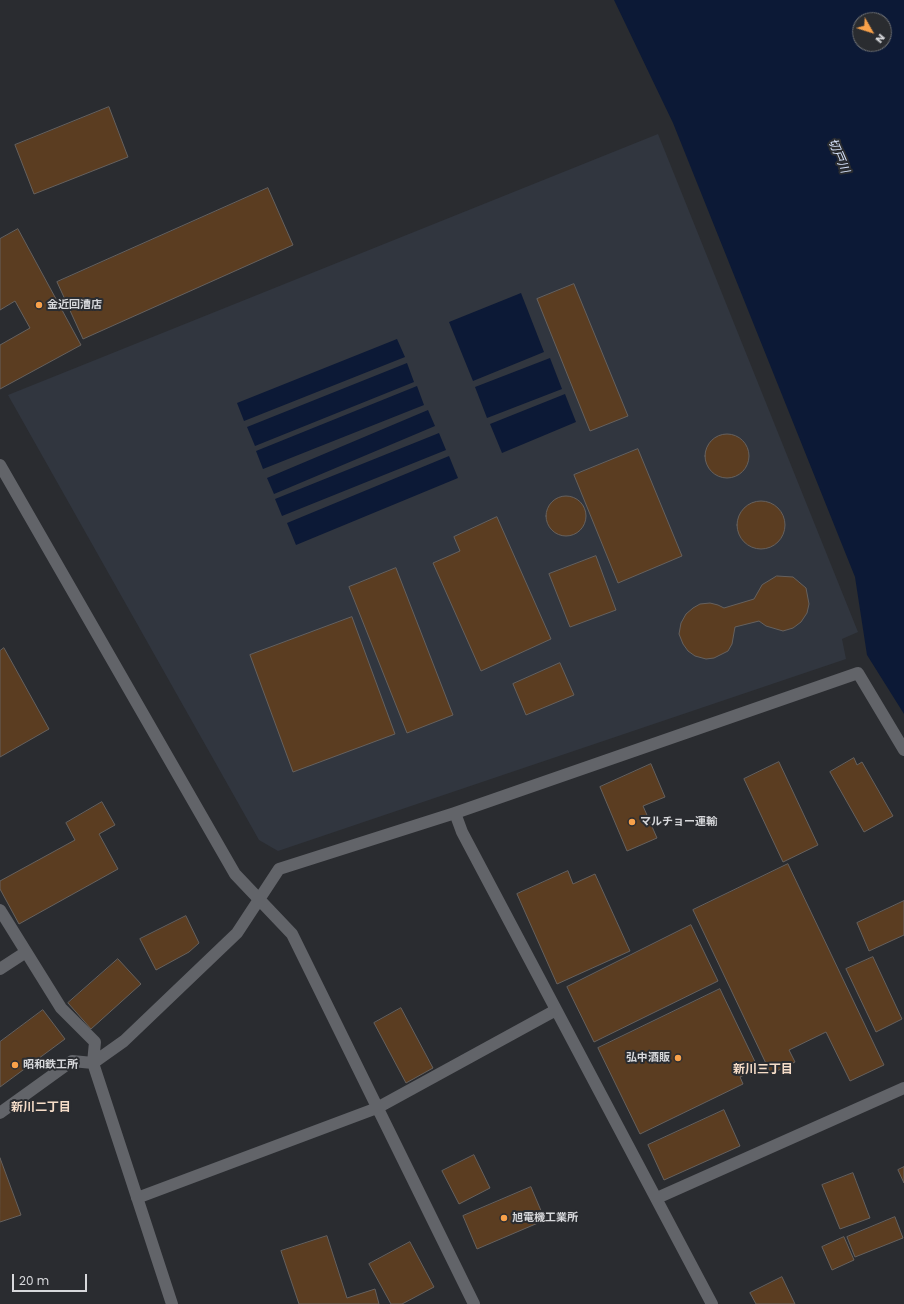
<!DOCTYPE html>
<html>
<head>
<meta charset="utf-8">
<style>
  body { margin:0 }
  #map { position:relative; width:904px; height:1304px; overflow:hidden; background:#2a2c30; font-family:Poppins,sans-serif }
  canvas { display:block }
  .north { position:absolute; left:852px; top:12px; width:40px; height:40px; box-sizing:border-box; background:#2a2c30; border:1px solid #6f7174; border-radius:50%; rotate:129deg; font-size:11px; font-weight:700; line-height:16px; text-align:center; color:#d7d8db }
  .north::after { content:''; display:block; margin:auto; width:14px; height:18px; background:#f8a14a; clip-path:polygon(50% 0,100% 100%,50% 72%,0 100%) }
  .scale { position:absolute; left:12px; top:1274px; width:75px; height:18px; box-sizing:border-box; border:2px solid #d7d8db; border-top:0; padding-left:5px; font-size:12px; line-height:14px; white-space:nowrap; color:#d7d8db; -webkit-text-stroke:3px #2a2c30; paint-order:stroke }
</style>
</head>
<body>
<div id="map">
<canvas width="904" height="1304"></canvas>
<div class="north">N</div>
<div class="scale">20 m</div>
</div>
<script>
const g = document.querySelector('canvas').getContext('2d');
g.lineJoin = 'round';
function paint(path, color) { g.fillStyle = color; g.fill(path, 'evenodd'); }
function strokePath(path, color, width, dash) { g.strokeStyle = color; g.lineWidth = width; g.lineCap = dash ? 'butt' : 'round'; g.setLineDash(dash || []); g.stroke(path); }
function label(font, color, halo, rows, align = 'center') {
  g.font = font + ' Poppins,"Noto Sans JP",sans-serif'; g.lineWidth = 4; g.setLineDash([]); g.textBaseline = 'middle'; g.strokeStyle = halo; g.fillStyle = color; for (const [text, x, y, turn = 0] of rows) {
    g.save(); g.translate(x, y); g.rotate((+turn || 0) * Math.PI / 180); g.textAlign = isNaN(turn) ? turn : align; if (halo) g.strokeText(text, 0, 0); g.fillText(text, 0, 0); g.restore();
  }
}
paint(new Path2D(`
  M 658,134 L 858,632 L 842,639 L 846,659 L 278,851 L 259,840 L 8,395 Z`), '#31363f');
paint(new Path2D(`
  M 614,0 L 904,0 L 904,714 L 867,655 L 855,577 L 673,123 ZM 860,20 L 884,20 L 884,44 L 860,44 Z
  M 521,293 L 544,352 L 473,381 L 449,322 Z
  M 397,339 L 405,357 L 244,421 L 237,403 Z
  M 550,358 L 562,389 L 487,418 L 475,387 Z
  M 407,363 L 414,382 L 255,446 L 247,427 Z
  M 417,386 L 424,405 L 263,469 L 256,451 Z
  M 565,394 L 576,422 L 502,453 L 490,424 Z
  M 428,410 L 435,426 L 274,494 L 267,478 Z
  M 439,433 L 446,450 L 282,516 L 275,499 Z
  M 449,456 L 458,478 L 296,545 L 287,523 Z`), '#0c1936');
const building = new Path2D(`
  M 109,107 L 128,157 L 34,194 L 15,145 Z
  M 268,188 L 293,245 L 83,339 L 57,282 Z
  M 18,229 L 81,345 L 0,389 L 0,345 L 30,328 L 15,301 L 0,310 L 0,239 Z
  M 574,284 L 628,416 L 590,431 L 537,299 Z
  M705 456a22 22 0 1 1 44 0a22 22 0 1 1-44 0Z
  M 638,449 L 682,556 L 618,583 L 574,475 Z
  M546 516a20 20 0 1 1 40 0a20 20 0 1 1-40 0Z
  M737 525a24 24 0 1 1 48 0a24 24 0 1 1-48 0Z
  M 497,517 L 551,639 L 481,671 L 433,563 L 460,551 L 454,537 Z
  M 596,556 L 616,610 L 570,627 L 549,574 Z
  M 396,568 L 453,715 L 407,733 L 349,587 Z
  M 777,576 L 793,577 L 806,588 L 809,604 L 807,613 L 801,622 L 793,628 L 783,631 L 766,626 L 759,621 L 735,627 L 732,644 L 728,651 L 714,658 L 706,659 L 695,656 L 688,651 L 683,644 L 679,634 L 681,623 L 686,614 L 693,608 L 700,604 L 710,603 L 718,605 L 724,608 L 754,599 L 762,585 Z
  M 352,617 L 395,734 L 293,772 L 250,655 Z
  M 4,648 L 49,729 L 0,757 L 0,651 Z
  M 560,663 L 574,695 L 526,715 L 513,684 Z
  M 854,758 L 857,765 L 862,762 L 893,816 L 864,832 L 830,772 Z
  M 779,762 L 818,845 L 783,862 L 744,779 Z
  M 651,764 L 665,797 L 643,806 L 657,838 L 627,851 L 600,787 Z
  M 102,802 L 115,825 L 99,834 L 118,869 L 19,924 L 0,889 L 0,881 L 75,840 L 66,823 Z
  M 788,864 L 884,1065 L 850,1081 L 826,1032 L 789,1050 L 795,1062 L 771,1074 L 693,910 Z
  M 568,871 L 573,884 L 595,874 L 630,951 L 557,984 L 517,894 Z
  M 904,901 L 904,935 L 869,951 L 857,923 Z
  M 186,916 L 199,943 L 189,952 L 156,970 L 140,939 Z
  M 691,925 L 718,981 L 594,1042 L 567,987 Z
  M 873,957 L 902,1019 L 876,1032 L 846,969 Z
  M 118,959 L 141,984 L 91,1029 L 68,1003 Z
  M 720,989 L 758,1068 L 740,1077 L 743,1084 L 640,1134 L 598,1048 Z
  M 401,1008 L 433,1068 L 406,1083 L 374,1023 Z
  M 43,1010 L 65,1039 L 0,1087 L 0,1042 Z
  M 724,1110 L 740,1146 L 664,1180 L 648,1145 Z
  M 474,1155 L 490,1188 L 459,1204 L 442,1171 Z
  M 0,1158 L 21,1215 L 0,1222 Z
  M 904,1167 L 904,1183 L 898,1170 Z
  M 853,1173 L 870,1218 L 840,1229 L 822,1185 Z
  M 531,1187 L 545,1220 L 477,1249 L 463,1216 Z
  M 895,1217 L 903,1238 L 855,1257 L 847,1237 Z
  M 327,1236 L 347,1298 L 375,1289 L 379,1304 L 299,1304 L 281,1251 Z
  M 844,1237 L 854,1260 L 832,1270 L 822,1247 Z
  M 410,1242 L 434,1287 L 402,1304 L 391,1304 L 369,1264 Z
  M 782,1277 L 795,1304 L 756,1304 L 750,1293 Z`);
paint(building, '#5b3d21');
strokePath(building, '#66615e', 1);
strokePath(new Path2D(`
  M 0,465 L 235,874 L 292,934 L 474,1304
  M 455,813 L 462,832 L 712,1304
  M 0,910 L 61,1008 L 95,1042 L 93,1063 L 172,1304
  M 0,969 L 26,952
  M 0,1113 L 72,1061 L 93,1063 L 124,1041 L 237,933 L 279,869 L 455,813 L 858,673 L 904,750
  M 137,1198 L 377,1108 L 556,1010
  M 657,1198 L 904,1088`), '#626469', 12);
for (const [x, y, r, color] of [
  [39,305,4,"#f8a14a"],
  [632,822,4,"#f8a14a"],
  [678,1058,4,"#f8a14a"],
  [15,1065,4,"#f8a14a"],
  [504,1218,4,"#f8a14a"]
]) { const dot = new Path2D(); dot.arc(x, y, r, 0, 2 * Math.PI); g.fillStyle = color; g.fill(dot); strokePath(dot, '#2a2c30', 1.5); }
label('bold 11px', '#d7d8db', '#2a2c30', [
  ["金近回漕店",47,305],
  ["マルチョー運輸",640,822],
  ["弘中酒販",670,1058,"right"],
  ["昭和鉄工所",23,1065],
  ["旭電機工業所",512,1218]
], 'left');
label('italic 12px', '#d8e4fd', '#2a2c30', [
  ["切戸川",838,156,67]
]);
label('bold 12px', '#f6ddc8', '#2a2c30', [
  ["新川三丁目",763,1070],
  ["新川二丁目",41,1108]
]);
</script>
</body>
</html>
